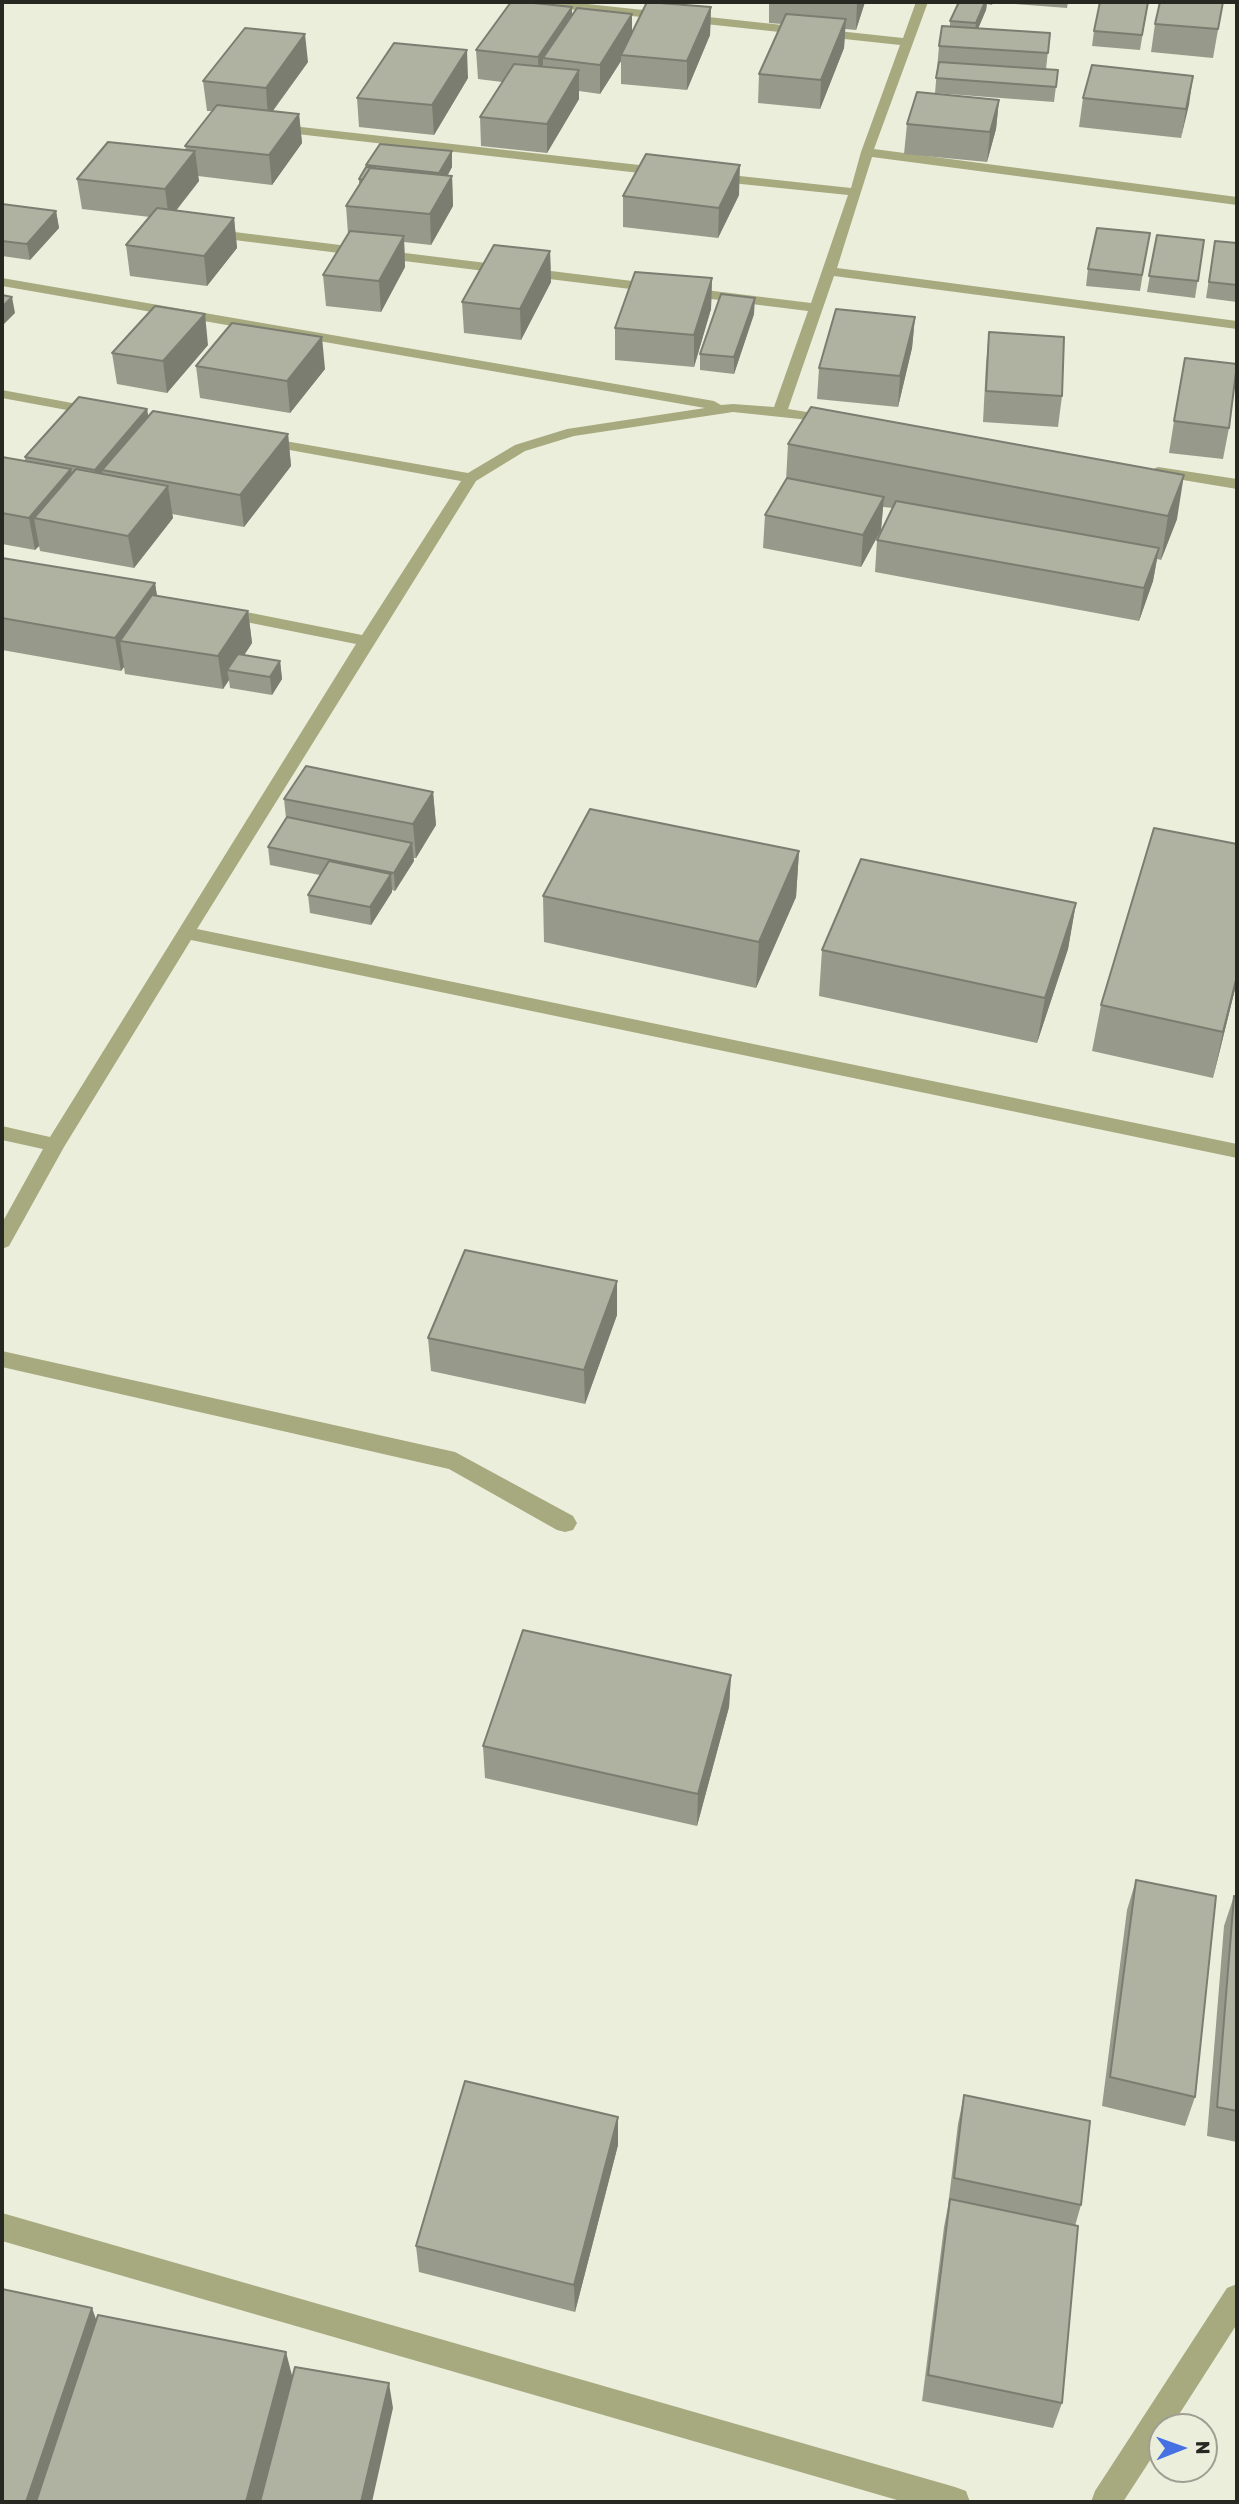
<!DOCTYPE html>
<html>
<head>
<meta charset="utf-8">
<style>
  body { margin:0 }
  #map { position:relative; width:1239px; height:2504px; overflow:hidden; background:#eceedc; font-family:Rubik,sans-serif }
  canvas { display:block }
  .frame { position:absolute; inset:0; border:4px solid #282822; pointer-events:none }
  .north { position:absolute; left:1148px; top:2413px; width:70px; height:70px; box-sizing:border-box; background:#eceedc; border:2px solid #9e9f92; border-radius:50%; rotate:89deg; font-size:19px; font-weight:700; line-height:28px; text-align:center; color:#282822 }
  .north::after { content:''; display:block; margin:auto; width:24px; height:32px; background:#4571e3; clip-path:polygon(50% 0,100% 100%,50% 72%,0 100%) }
</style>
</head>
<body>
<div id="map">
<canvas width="1239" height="2504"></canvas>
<div class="frame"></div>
<div class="north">N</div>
</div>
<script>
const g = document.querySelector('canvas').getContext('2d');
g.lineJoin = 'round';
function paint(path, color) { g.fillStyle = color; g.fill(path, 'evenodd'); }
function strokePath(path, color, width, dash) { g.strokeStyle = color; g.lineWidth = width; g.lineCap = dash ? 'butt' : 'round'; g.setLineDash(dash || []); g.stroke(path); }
paint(new Path2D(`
  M 533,2 L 569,2 L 903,38 L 916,2 L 928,2 L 874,149 L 1237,197 L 1237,205 L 872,157 L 837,268 L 1237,321 L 1237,329 L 834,276 L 788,409 L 838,417 L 840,420 L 838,423 L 733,412 L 574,436 L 525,451 L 476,481 L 197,929 L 1237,1144 L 1237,1158 L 191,940 L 64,1147 L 9,1246 L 2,1249 L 2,1223 L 43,1149 L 2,1140 L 2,1126 L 50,1137 L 356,644 L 221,617 L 213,612 L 221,607 L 362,635 L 461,481 L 262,445 L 255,441 L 257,438 L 262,437 L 468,473 L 515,445 L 567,429 L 705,408 L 2,286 L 2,278 L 714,401 L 721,405 L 733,404 L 774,407 L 808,311 L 210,237 L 203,233 L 210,229 L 811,303 L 848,195 L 712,181 L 706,177 L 712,173 L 851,188 L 861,152 L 900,45 L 539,6 Z
  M 301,127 L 666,168 L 672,172 L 666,176 L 297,134 L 297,128 Z
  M 2,390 L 99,408 L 106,412 L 99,416 L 2,398 Z
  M 1158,467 L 1237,479 L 1237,489 L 1153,475 L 1150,472 L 1153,469 Z
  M 2,1351 L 455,1452 L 573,1516 L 577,1523 L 573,1530 L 565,1532 L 557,1530 L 449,1469 L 2,1367 Z
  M 2,2213 L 955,2487 L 966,2491 L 970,2502 L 904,2502 L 2,2241 Z
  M 1237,2284 L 1237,2324 L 1171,2427 L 1162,2427 L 1162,2442 L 1123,2502 L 1091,2502 L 1095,2491 L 1227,2288 Z`), '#a7a97f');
paint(new Path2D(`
  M 769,2 L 865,2 L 856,30 L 845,29 L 844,48 L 820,109 L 758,103 L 759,74 L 782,24 L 769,23 Z
  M 959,2 L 993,2 L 992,5 L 987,4 L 986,10 L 978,29 L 1050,33 L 1046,69 L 1058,70 L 1054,102 L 935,93 L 939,46 L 950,27 L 950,21 Z
  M 1015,2 L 1068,2 L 1067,8 L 1015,4 Z
  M 1148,2 L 1140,50 L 1092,46 L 1094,31 Z
  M 1223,2 L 1213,58 L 1151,52 L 1155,24 Z
  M 572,7 L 572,15 L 632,32 L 711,7 L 710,35 L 687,90 L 621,84 L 621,61 L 600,94 L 579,91 L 579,99 L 547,153 L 481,146 L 480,117 L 502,82 L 478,79 L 476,50 Z
  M 308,62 L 273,111 L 299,114 L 302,143 L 272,185 L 198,176 L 199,181 L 176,211 L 234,218 L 237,248 L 207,286 L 130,276 L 126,245 L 150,217 L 82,209 L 77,179 L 186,150 L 185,146 L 212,111 L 207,111 L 203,81 Z
  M 1193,76 L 1181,138 L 1079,127 L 1083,98 Z
  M 468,78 L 434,135 L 359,127 L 357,98 Z
  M 999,100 L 996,129 L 987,162 L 904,154 L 907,124 Z
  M 366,165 L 452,167 L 448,175 L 452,176 L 453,206 L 431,245 L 404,242 L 405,267 L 381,312 L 326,306 L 323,275 L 348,234 L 346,206 L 359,185 L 359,179 L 366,167 Z
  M 739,195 L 718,238 L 623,227 L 623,196 Z
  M 2,204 L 56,211 L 59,228 L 30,260 L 2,256 Z
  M 1157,235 L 1204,240 L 1195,298 L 1147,292 Z
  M 1215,241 L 1237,243 L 1237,302 L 1206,298 Z
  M 1147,249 L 1140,291 L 1086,286 L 1088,269 Z
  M 550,251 L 551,282 L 521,340 L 464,333 L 462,302 Z
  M 712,278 L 711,309 L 694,367 L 615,360 L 615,328 Z
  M 754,314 L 734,374 L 700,370 L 700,354 Z
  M 915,317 L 912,348 L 898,407 L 817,399 L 819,368 Z
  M 989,332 L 1062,396 L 1058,427 L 983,422 L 986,364 Z
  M 208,345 L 167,393 L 117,384 L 112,353 Z
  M 196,366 L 325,369 L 290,413 L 200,398 Z
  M 811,407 L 1177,519 L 1161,560 L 1157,559 L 1153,581 L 1139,621 L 875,572 L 877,540 L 893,508 L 883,507 L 881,530 L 861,567 L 763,548 L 765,515 L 786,481 L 788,444 Z
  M 147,409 L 148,416 L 288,434 L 291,466 L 244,527 L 172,514 L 173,518 L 134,568 L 40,551 L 39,546 L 35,550 L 2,544 L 2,457 L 25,461 L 25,457 Z
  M 1174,421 L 1229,428 L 1223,459 L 1169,453 Z
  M 2,558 L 155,583 L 157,596 L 248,611 L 252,643 L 244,655 L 280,661 L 282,679 L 272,695 L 230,688 L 229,680 L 223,689 L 125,674 L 124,667 L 121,671 L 2,650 Z
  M 433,792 L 436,825 L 416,858 L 413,858 L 414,861 L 395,891 L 392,890 L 392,892 L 371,925 L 310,913 L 308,895 L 320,875 L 270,865 L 268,847 L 286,818 L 284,799 Z
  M 799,851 L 796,897 L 756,988 L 544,942 L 543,896 Z
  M 1076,903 L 1068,949 L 1037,1043 L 819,996 L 822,950 Z
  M 1237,981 L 1213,1078 L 1092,1051 L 1101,1005 Z
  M 617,1315 L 585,1404 L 431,1371 L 428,1338 Z
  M 731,1675 L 729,1707 L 697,1826 L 485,1778 L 483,1746 Z
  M 1136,1880 L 1195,2097 L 1185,2126 L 1102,2106 L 1127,1910 Z
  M 1234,1896 L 1237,1897 L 1237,2142 L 1207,2136 L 1224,1926 Z
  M 964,2095 L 1081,2205 L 1075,2226 L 1062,2403 L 1053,2428 L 922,2401 L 944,2227 L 948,2206 L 958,2124 Z
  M 618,2145 L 575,2312 L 419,2272 L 416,2246 Z`), '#97998a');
paint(new Path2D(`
  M 857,2 L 865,2 L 856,30 Z
  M 985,2 L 987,2 L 986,10 L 974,38 L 976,23 Z
  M 572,7 L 572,35 L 543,58 L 543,79 L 539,86 L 538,57 Z
  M 711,7 L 710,35 L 687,90 L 687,61 Z
  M 632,14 L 632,43 L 621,55 L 621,61 L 600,94 L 600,65 Z
  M 846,19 L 844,48 L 820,109 L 821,80 Z
  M 305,34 L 308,62 L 268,117 L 266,88 Z
  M 467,50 L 468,78 L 434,135 L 432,105 Z
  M 579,70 L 579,99 L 547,153 L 547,124 Z
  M 1193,76 L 1189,105 L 1181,138 L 1186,109 Z
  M 999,100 L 996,129 L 987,162 L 990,132 Z
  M 299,114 L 302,143 L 272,185 L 269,155 Z
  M 195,151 L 199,181 L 169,219 L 165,189 Z
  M 452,151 L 452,167 L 440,188 L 439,173 Z
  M 740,165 L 739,195 L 718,238 L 719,208 Z
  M 452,176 L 453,206 L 431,245 L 430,214 Z
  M 56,211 L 59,228 L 30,260 L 27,244 Z
  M 234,218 L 237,248 L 207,286 L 204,256 Z
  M 404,236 L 405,267 L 381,312 L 379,281 Z
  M 550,251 L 551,282 L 521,340 L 520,309 Z
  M 712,278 L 711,309 L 694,367 L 694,335 Z
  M 12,297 L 15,313 L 2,326 L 2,307 Z
  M 755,298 L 754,314 L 734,374 L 734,357 Z
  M 205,314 L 208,345 L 167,393 L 163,361 Z
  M 915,317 L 912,348 L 898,407 L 900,376 Z
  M 322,337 L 325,369 L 290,413 L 287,381 Z
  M 147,409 L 152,440 L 102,470 L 106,494 L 100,502 L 95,470 Z
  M 288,434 L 291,466 L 244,527 L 240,495 Z
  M 71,469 L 77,501 L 34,518 L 39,546 L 35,550 L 29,518 Z
  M 1184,475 L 1177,519 L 1161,560 L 1168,516 Z
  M 168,486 L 173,518 L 134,568 L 128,536 Z
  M 884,497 L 881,530 L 861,567 L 863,535 Z
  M 1159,548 L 1153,581 L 1139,621 L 1144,588 Z
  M 155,583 L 160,616 L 120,641 L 124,667 L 121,671 L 115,638 Z
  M 248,611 L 252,643 L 234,671 L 227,670 L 229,680 L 223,689 L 218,656 Z
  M 280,661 L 282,679 L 272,695 L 270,677 Z
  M 433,792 L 436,825 L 416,858 L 413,824 Z
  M 412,843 L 414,861 L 395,891 L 394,873 Z
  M 799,851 L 796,897 L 756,988 L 759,942 Z
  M 391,874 L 392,892 L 371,925 L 370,907 Z
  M 1076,903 L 1068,949 L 1037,1043 L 1045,998 Z
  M 1237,976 L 1237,981 L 1213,1078 L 1223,1032 Z
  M 617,1281 L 617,1315 L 585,1404 L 584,1370 Z
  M 731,1675 L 729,1707 L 697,1826 L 698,1794 Z
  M 618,2117 L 618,2145 L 575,2312 L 574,2285 Z
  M 92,2308 L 105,2344 L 52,2502 L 26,2502 Z
  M 286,2352 L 295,2387 L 264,2502 L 246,2502 Z
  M 389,2383 L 393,2408 L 372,2502 L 361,2502 Z`), '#7b7d71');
const building = new Path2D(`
  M 511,2 L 524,2 L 572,7 L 538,57 L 476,50 Z
  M 647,2 L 711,7 L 687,61 L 621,55 Z
  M 959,2 L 985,2 L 976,23 L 950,21 Z
  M 1100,2 L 1148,2 L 1142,35 L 1094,31 Z
  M 1160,2 L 1223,2 L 1218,29 L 1155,24 Z
  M 577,8 L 632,14 L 600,65 L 543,58 Z
  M 786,14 L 846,19 L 821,80 L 759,74 Z
  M 942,26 L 1050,33 L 1048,53 L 939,46 Z
  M 245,28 L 305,34 L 266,88 L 203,81 Z
  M 394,43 L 467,50 L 432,105 L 357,98 Z
  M 939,62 L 1058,70 L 1056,87 L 936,78 Z
  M 514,64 L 579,70 L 547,124 L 480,117 Z
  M 1092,65 L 1193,76 L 1186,109 L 1083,98 Z
  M 917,92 L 999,100 L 990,132 L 907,124 Z
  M 217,105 L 299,114 L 269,155 L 185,146 Z
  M 108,142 L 195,151 L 165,189 L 77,179 Z
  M 380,144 L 452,151 L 439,173 L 366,165 Z
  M 646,154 L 740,165 L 719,208 L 623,196 Z
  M 366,167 L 375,168 L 370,168 L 362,180 L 359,179 Z
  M 370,168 L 452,176 L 430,214 L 346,206 Z
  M 2,204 L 56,211 L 27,244 L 2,241 Z
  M 157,208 L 234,218 L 204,256 L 126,245 Z
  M 1097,228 L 1150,233 L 1142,275 L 1088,269 Z
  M 350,231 L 404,236 L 379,281 L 323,275 Z
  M 1157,235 L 1204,240 L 1198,281 L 1149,276 Z
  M 1215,241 L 1237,243 L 1237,285 L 1209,282 Z
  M 494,245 L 550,251 L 520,309 L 462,302 Z
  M 635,272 L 712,278 L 694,335 L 615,328 Z
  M 721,294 L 755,298 L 734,357 L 700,354 Z
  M 2,295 L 12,297 L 2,307 Z
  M 155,306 L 205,314 L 163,361 L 112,353 Z
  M 836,309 L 915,317 L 900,376 L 819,368 Z
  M 232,323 L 322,337 L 287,381 L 196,366 Z
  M 989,332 L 1064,337 L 1062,396 L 986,391 Z
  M 1185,358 L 1237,364 L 1229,428 L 1174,421 Z
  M 79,397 L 147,409 L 95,470 L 25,457 Z
  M 811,407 L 1184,475 L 1168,516 L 788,444 Z
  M 153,411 L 288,434 L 240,495 L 102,470 Z
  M 2,457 L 71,469 L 29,518 L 2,513 Z
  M 76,469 L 168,486 L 128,536 L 34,518 Z
  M 787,478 L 884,497 L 863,535 L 765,515 Z
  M 896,501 L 1159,548 L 1144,588 L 877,540 Z
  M 2,558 L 155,583 L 115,638 L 2,618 Z
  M 152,595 L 248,611 L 218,656 L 120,641 Z
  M 238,654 L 280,661 L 270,677 L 227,670 Z
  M 306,766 L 433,792 L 413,824 L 284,799 Z
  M 590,809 L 799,851 L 759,942 L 543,896 Z
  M 287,817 L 412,843 L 394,873 L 268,847 Z
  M 1154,828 L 1237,844 L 1237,976 L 1223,1032 L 1101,1005 Z
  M 861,859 L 1076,903 L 1045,998 L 822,950 Z
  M 329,861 L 391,874 L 370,907 L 308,895 Z
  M 465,1250 L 617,1281 L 584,1370 L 428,1338 Z
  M 523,1630 L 731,1675 L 698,1794 L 483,1746 Z
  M 1136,1880 L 1216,1896 L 1195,2097 L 1110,2077 Z
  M 1234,1896 L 1237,1897 L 1237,2111 L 1217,2107 Z
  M 465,2081 L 618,2117 L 574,2285 L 416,2246 Z
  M 964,2095 L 1090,2121 L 1081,2205 L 954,2178 Z
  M 950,2199 L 1078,2226 L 1062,2403 L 928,2375 Z
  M 2,2289 L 92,2308 L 26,2502 L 2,2502 Z
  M 98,2315 L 286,2352 L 246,2502 L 36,2502 Z
  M 295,2367 L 389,2383 L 361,2502 L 260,2502 Z`);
paint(building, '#b0b2a1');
strokePath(building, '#7b7d71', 2);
</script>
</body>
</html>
